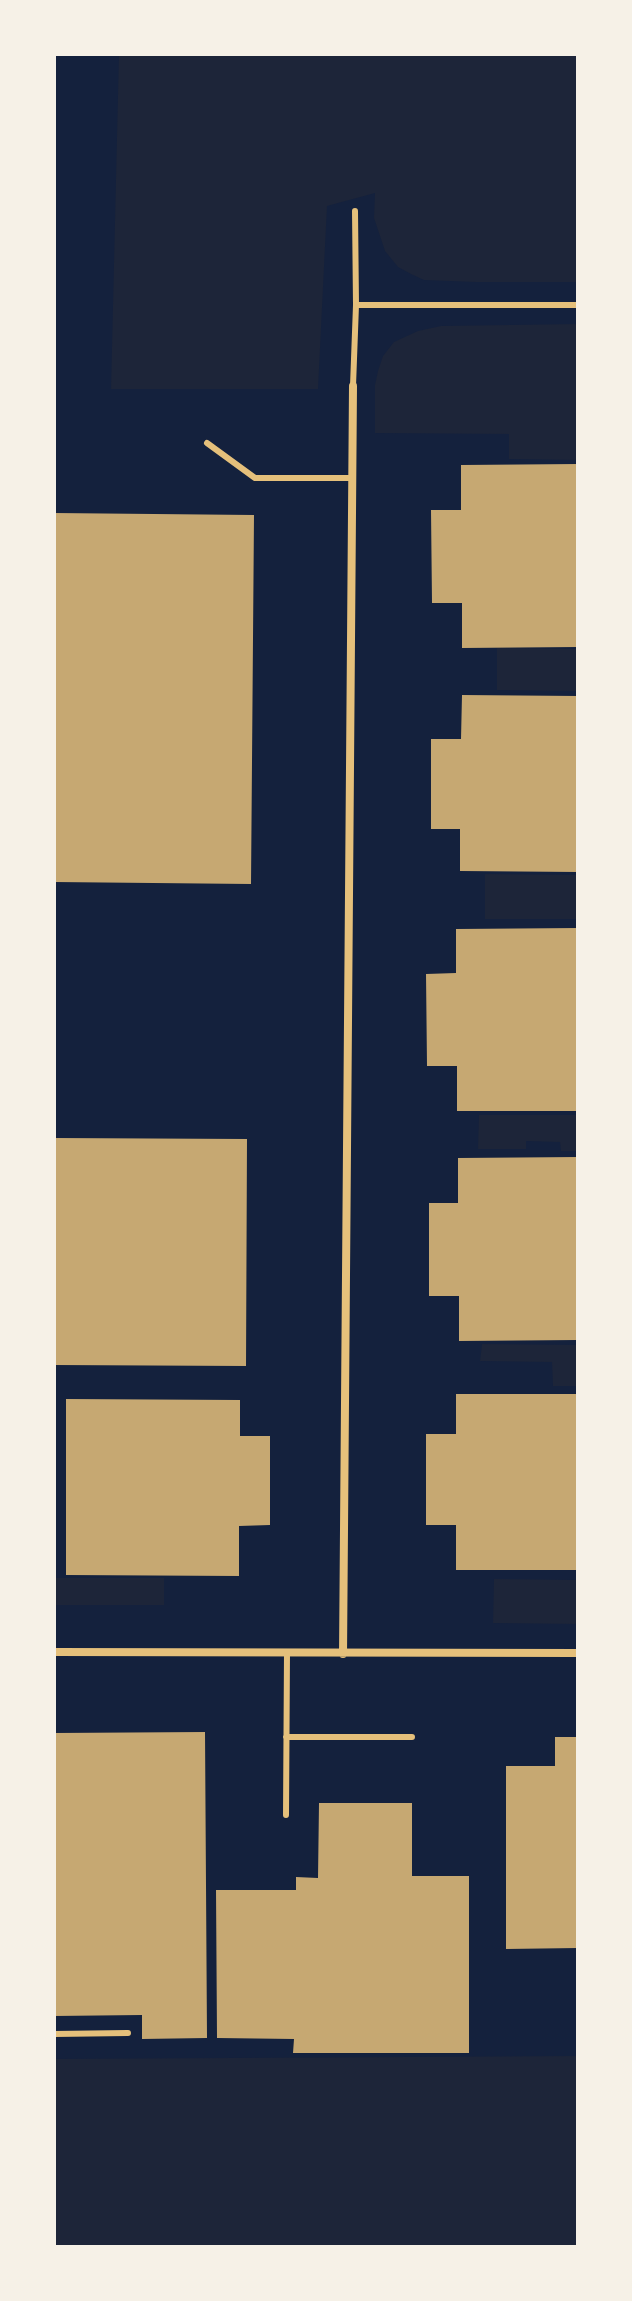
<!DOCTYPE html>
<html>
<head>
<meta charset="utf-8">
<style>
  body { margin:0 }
  #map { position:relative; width:632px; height:2301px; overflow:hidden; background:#14213d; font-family:"Crimson Pro",serif }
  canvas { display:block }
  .frame { position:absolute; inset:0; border:56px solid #f6f1e7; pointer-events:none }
</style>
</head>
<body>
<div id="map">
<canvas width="632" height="2301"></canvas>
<div class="frame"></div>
</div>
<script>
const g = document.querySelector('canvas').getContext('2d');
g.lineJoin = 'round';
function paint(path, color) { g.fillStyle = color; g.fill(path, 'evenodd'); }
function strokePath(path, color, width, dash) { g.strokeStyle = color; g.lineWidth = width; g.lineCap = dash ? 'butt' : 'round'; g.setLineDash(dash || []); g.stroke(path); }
paint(new Path2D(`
  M 119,54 L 578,54 L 578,282 L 476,282 L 424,280 L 411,274 L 398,267 L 385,251 L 374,218 L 375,193 L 327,206 L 318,389 L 111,389 Z
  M 578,324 L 578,460 L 509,459 L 509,434 L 375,433 L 375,385 L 378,371 L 383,356 L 394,342 L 418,331 L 441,326 Z
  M 497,648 L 578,649 L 578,691 L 497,690 Z
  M 485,874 L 578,875 L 578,919 L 485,919 Z
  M 479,1115 L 578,1115 L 578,1151 L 561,1151 L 560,1142 L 526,1141 L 526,1149 L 478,1149 Z
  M 482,1344 L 578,1345 L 578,1386 L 553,1386 L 552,1362 L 480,1361 Z
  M 55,1578 L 164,1578 L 164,1605 L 55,1605 Z
  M 494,1579 L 578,1580 L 578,1624 L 493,1623 Z
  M 578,2056 L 578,2247 L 54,2247 L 54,2059 Z`), '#1d2539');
paint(new Path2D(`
  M 578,464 L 578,647 L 462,648 L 462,603 L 432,603 L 431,510 L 461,510 L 461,465 Z
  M 54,513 L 254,515 L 251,884 L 54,882 Z
  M 462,695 L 578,696 L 578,872 L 460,871 L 460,829 L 431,829 L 431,739 L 461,739 Z
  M 578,928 L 578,1111 L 457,1111 L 457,1066 L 427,1066 L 426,974 L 456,973 L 456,929 Z
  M 54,1138 L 247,1139 L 246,1366 L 54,1365 Z
  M 578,1157 L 578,1340 L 459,1341 L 459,1296 L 429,1296 L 429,1203 L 458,1203 L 458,1158 Z
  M 456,1394 L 578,1394 L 578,1570 L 456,1570 L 456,1525 L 426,1525 L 426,1434 L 456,1434 Z
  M 66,1399 L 240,1400 L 240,1436 L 270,1436 L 270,1525 L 239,1526 L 239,1576 L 66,1575 Z
  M 205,1732 L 207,2038 L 142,2039 L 142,2015 L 54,2016 L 54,1733 Z
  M 555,1737 L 578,1737 L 578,1948 L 506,1949 L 506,1766 L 555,1766 Z
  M 319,1803 L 412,1803 L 412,1876 L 469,1876 L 469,2053 L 293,2053 L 294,2039 L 217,2038 L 216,1890 L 296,1890 L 296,1877 L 318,1878 Z`), '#c6a872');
strokePath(new Path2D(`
  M 355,211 L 356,305
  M 353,386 L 356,305 L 578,305
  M 207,443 L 255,478 L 352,478
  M 286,1737 L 412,1737
  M 286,1815 L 287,1653
  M 54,2034 L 128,2033`), '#e5c07b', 6);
strokePath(new Path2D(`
  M 54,1652 L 578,1653
  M 343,1654 L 353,386`), '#e5c07b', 8);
</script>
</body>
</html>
